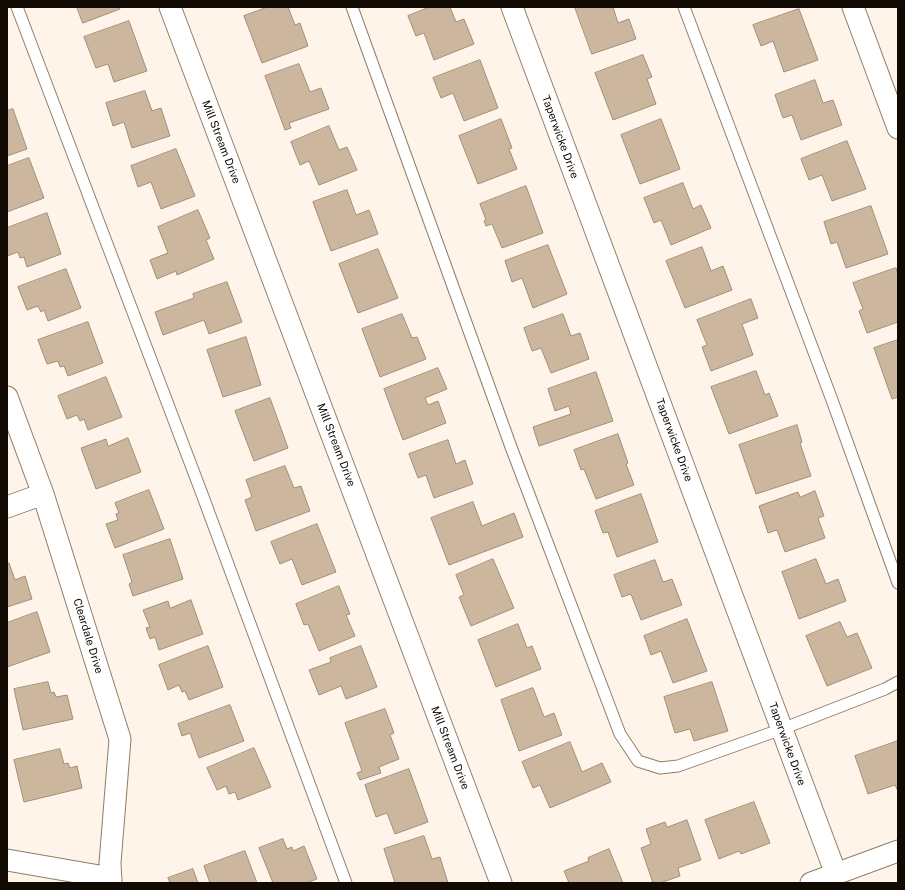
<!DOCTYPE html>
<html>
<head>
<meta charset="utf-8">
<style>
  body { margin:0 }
  #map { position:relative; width:905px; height:890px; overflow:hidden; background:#fef4ea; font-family:"Public Sans",sans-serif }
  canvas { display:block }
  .frame { position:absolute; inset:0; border:8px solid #110a03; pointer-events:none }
</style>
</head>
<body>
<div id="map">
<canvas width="905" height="890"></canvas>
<div class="frame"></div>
</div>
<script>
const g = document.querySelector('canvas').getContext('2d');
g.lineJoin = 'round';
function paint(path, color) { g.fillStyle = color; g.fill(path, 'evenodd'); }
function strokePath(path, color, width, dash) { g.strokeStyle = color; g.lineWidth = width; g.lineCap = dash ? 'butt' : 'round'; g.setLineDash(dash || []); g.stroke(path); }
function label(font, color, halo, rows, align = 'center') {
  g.font = font + ' "Public Sans",sans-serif'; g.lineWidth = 4; g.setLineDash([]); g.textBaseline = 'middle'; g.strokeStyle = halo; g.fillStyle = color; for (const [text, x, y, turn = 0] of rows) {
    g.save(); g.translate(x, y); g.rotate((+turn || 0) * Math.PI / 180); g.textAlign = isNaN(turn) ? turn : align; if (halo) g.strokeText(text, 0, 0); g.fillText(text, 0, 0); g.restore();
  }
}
const building = new Path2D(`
  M 77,7 L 119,7 L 120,9 L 83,23 Z
  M 268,7 L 288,7 L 295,25 L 300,23 L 308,46 L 262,63 L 244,16 Z
  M 430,7 L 450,7 L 456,22 L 464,19 L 474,44 L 434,60 L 424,33 L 416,36 L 408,16 Z
  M 575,7 L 613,7 L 618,23 L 629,19 L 636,39 L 592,54 Z
  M 799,9 L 818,60 L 784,72 L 773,41 L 761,46 L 753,25 Z
  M 129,21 L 147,71 L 114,82 L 108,64 L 96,68 L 84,37 Z
  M 643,55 L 652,77 L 647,79 L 656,104 L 613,120 L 595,73 Z
  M 480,60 L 498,108 L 464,121 L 453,93 L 441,98 L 433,78 Z
  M 299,64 L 310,92 L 321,88 L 329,109 L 289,123 L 291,128 L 285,130 L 265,76 Z
  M 815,80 L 823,103 L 833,100 L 842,125 L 801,140 L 792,115 L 783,118 L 775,95 Z
  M 145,91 L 152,111 L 161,108 L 170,136 L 132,148 L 124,122 L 113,126 L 106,103 Z
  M 13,109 L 27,149 L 7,156 L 7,111 Z
  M 501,119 L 512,148 L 509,149 L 517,169 L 478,184 L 459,136 Z
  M 661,119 L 680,169 L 640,184 L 621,135 Z
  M 329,126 L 339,150 L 347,147 L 357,170 L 319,185 L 309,161 L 300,165 L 291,142 Z
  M 847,141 L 866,189 L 832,201 L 822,175 L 809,180 L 801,159 Z
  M 176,149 L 195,196 L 161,209 L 151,182 L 138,187 L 131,166 Z
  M 29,158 L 44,198 L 7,212 L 7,166 Z
  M 683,183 L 693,209 L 701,205 L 711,228 L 671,245 L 661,220 L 654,223 L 644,198 Z
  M 526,186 L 543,233 L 502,248 L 492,224 L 486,226 L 484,221 L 486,220 L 480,204 Z
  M 347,190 L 356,215 L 369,210 L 378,234 L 331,251 L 313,202 Z
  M 871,206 L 888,254 L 846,268 L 837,242 L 831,244 L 824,222 Z
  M 198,210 L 210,238 L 206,240 L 214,259 L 177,275 L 176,271 L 157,279 L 150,260 L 168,253 L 158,227 Z
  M 47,213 L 61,254 L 27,267 L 24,257 L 20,258 L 18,252 L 7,256 L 7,228 Z
  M 548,245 L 567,294 L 533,308 L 522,278 L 512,282 L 505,261 Z
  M 702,247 L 711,271 L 723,266 L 732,290 L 685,308 L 666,261 Z
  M 378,249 L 398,298 L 358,313 L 339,264 Z
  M 896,268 L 898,274 L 898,322 L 867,333 L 859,311 L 863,309 L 853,283 Z
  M 66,269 L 81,308 L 48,321 L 44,310 L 41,312 L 38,306 L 27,310 L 18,287 Z
  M 227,282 L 242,322 L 209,334 L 204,320 L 163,335 L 155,312 L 194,298 L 193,294 Z
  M 751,299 L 758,318 L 742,324 L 753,355 L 711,371 L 702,347 L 707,345 L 697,320 Z
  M 402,314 L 412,338 L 417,337 L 426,359 L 380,377 L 362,329 Z
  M 563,314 L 571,336 L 580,333 L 589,359 L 551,373 L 541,348 L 532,351 L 524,328 Z
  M 88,322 L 103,363 L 68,376 L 64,366 L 60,367 L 58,361 L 47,364 L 38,340 Z
  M 246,337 L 261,385 L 223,397 L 207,350 Z
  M 898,340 L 898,397 L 892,399 L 874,348 Z
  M 438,368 L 447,389 L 425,398 L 428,405 L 438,401 L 446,423 L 403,440 L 384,389 Z
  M 756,371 L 765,395 L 769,393 L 778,416 L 729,434 L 711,387 Z
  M 596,372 L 613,421 L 539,446 L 533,427 L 571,414 L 569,406 L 555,411 L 548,389 Z
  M 106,377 L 122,417 L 88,430 L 84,419 L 80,421 L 77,415 L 67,419 L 58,396 Z
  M 270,398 L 288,448 L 254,461 L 235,411 Z
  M 797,425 L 802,442 L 800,443 L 811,476 L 756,494 L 739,445 Z
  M 618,434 L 628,463 L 626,464 L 634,485 L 596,499 L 584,469 L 581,470 L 574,450 Z
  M 128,438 L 141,472 L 96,489 L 81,448 L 106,439 L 108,446 Z
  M 448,440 L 456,464 L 465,460 L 473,484 L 434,498 L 426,475 L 418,478 L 409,454 Z
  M 285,466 L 294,488 L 301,486 L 310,511 L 256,531 L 245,500 L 252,497 L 246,480 Z
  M 149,490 L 164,529 L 115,548 L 106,524 L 118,520 L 116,514 L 119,513 L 115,503 Z
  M 815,491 L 824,516 L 818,518 L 825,538 L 785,552 L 777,530 L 768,533 L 759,506 L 798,492 L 800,497 Z
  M 641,494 L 658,542 L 617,557 L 608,532 L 603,533 L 595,511 Z
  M 473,502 L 482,526 L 514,513 L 523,537 L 449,565 L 431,518 Z
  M 317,524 L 336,572 L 302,585 L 292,559 L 280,564 L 271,542 Z
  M 170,539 L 183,579 L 133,596 L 129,584 L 132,582 L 123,555 Z
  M 493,559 L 514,608 L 471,626 L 459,597 L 464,595 L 456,575 Z
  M 816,559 L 826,584 L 838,579 L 846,601 L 799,619 L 782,572 Z
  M 655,560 L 663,582 L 672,579 L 682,605 L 641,620 L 631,594 L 622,597 L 614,575 Z
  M 7,563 L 9,563 L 15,580 L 25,576 L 32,599 L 7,607 Z
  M 339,586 L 350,614 L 346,615 L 355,636 L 319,651 L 308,624 L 304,625 L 296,604 Z
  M 191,600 L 203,634 L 159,650 L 155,637 L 150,639 L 146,628 L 150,627 L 143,610 L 168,601 L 170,608 Z
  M 37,612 L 50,652 L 7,667 L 7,623 Z
  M 687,619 L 707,671 L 673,683 L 661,651 L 651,655 L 644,636 Z
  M 840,622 L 847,637 L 857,633 L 872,668 L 827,686 L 806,636 Z
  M 518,624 L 527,648 L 532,646 L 541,669 L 496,687 L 478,640 Z
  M 208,646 L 223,687 L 189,700 L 185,691 L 182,692 L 179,685 L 168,690 L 159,665 Z
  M 361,646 L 377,687 L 346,699 L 341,686 L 319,695 L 309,670 L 331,662 L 330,658 Z
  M 48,682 L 51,693 L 54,692 L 56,697 L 67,695 L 73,719 L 23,730 L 14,689 Z
  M 712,682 L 728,731 L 694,741 L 690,729 L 675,733 L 664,697 Z
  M 533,688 L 544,717 L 554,713 L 562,735 L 519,751 L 501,700 Z
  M 230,705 L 244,741 L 199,758 L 190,733 L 182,736 L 178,724 Z
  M 385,709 L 394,733 L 390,735 L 399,759 L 379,767 L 381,773 L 360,780 L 357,773 L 362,771 L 345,723 Z
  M 898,741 L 898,791 L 895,785 L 868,794 L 855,756 Z
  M 570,742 L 582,772 L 602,763 L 611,782 L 550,808 L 540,785 L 533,788 L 522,762 Z
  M 254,748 L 271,787 L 238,800 L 235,792 L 229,794 L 226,786 L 217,790 L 207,768 Z
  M 60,749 L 64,764 L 68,763 L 70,768 L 77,766 L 82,788 L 24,802 L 14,760 Z
  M 409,769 L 428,822 L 395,834 L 387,813 L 376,817 L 365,785 Z
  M 754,802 L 770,843 L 741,854 L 739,851 L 719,859 L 705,820 Z
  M 687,820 L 701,860 L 678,868 L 680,876 L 660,883 L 653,883 L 641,848 L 651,844 L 646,829 L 665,822 L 667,827 Z
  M 424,836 L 432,859 L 440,857 L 448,883 L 395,883 L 384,849 Z
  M 283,839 L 287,849 L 292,847 L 293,851 L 304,846 L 317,879 L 306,883 L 273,883 L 259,848 Z
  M 609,849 L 623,883 L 569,883 L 564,871 L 589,861 L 588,858 Z
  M 245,851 L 257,883 L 210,883 L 204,866 Z
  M 193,869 L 198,883 L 170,883 L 168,878 Z`);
paint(building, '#ccb69d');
strokePath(building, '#a38e76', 1);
const lane = new Path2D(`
  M 17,7 L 202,494 L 346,883
  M 352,7 L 511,447 L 620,734 L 638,761 L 660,768 L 678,766 L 782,729 L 885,689 L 898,682
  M 684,7 L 832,400 L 898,583`);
const street = new Path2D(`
  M 170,7 L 501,883
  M 512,7 L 836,874
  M 853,7 L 898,128
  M 7,397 L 43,494 L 120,739 L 110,863 L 111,883
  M 7,507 L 43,494
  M 7,860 L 111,878
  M 811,883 L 898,851`);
strokePath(lane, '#927d66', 13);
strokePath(street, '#927d66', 23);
strokePath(lane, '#fff', 11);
strokePath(street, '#fff', 21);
label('11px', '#110a03', '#fff', [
  ["Taperwicke Drive",560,137,70],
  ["Mill Stream Drive",221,142,69],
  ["Taperwicke Drive",674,440,70],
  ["Mill Stream Drive",336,445,69],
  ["Cleardale Drive",88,636,73],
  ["Taperwicke Drive",787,744,70],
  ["Mill Stream Drive",450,748,69]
]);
</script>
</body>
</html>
